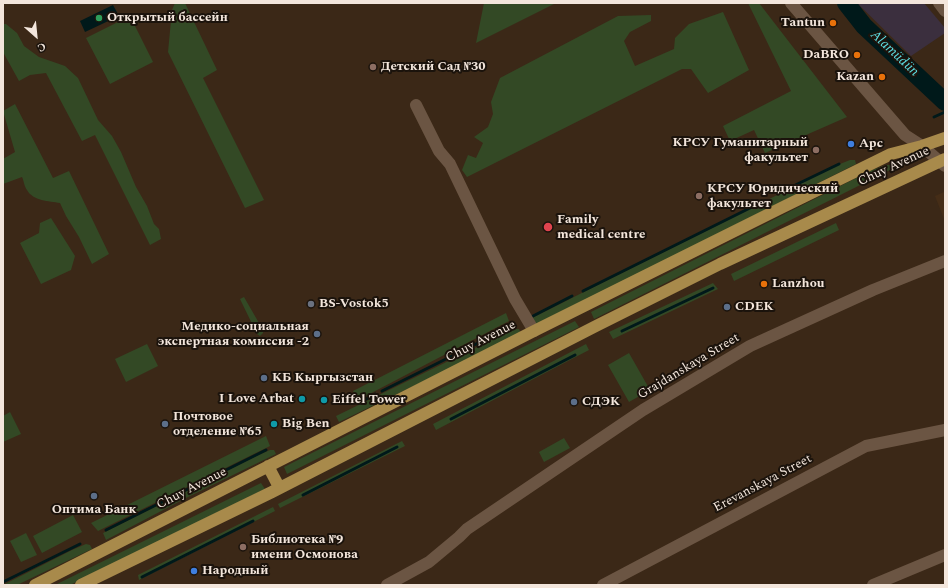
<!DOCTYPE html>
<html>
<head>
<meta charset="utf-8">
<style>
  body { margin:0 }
  #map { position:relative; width:948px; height:588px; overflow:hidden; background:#3b2817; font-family:Spectral,serif }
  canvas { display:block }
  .frame { position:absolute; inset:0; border:4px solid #f3e6dc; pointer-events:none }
  .north { position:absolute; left:16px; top:16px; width:40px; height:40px; -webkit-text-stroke:3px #1b130c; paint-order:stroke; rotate:153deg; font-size:11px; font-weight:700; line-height:16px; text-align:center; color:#f3e6dc }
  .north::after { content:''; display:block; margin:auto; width:14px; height:18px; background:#f3e6dc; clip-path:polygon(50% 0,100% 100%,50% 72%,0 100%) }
</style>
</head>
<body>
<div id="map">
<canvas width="948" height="588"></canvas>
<div class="frame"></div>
<div class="north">С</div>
</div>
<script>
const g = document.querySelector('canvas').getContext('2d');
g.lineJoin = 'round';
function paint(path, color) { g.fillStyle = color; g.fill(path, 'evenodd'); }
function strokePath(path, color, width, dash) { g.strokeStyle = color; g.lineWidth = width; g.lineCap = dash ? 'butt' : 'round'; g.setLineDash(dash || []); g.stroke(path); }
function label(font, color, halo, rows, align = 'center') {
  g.font = font + ' Spectral,serif'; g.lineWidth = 4; g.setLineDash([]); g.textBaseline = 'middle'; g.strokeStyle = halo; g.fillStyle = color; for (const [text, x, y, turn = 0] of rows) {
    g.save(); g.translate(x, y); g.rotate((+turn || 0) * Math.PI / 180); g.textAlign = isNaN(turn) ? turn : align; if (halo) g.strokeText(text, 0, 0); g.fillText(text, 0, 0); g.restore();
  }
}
paint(new Path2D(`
  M 944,192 L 945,194 L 944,219 L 935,196 Z`), '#452d17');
paint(new Path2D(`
  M 857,3 L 924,3 L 945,28 L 945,33 L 911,56 Z`), '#3b2f3e');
paint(new Path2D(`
  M 175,3 L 185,3 L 217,70 L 203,78 L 264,200 L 245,208 L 168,52 L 172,10 Z
  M 484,3 L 556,3 L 476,43 Z
  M 748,3 L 759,3 L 847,117 L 765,153 L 754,130 L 730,141 L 723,126 L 791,91 Z
  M 723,12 L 749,70 L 708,93 L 691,69 L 682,69 L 467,177 L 462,170 L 468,155 L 476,158 L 483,143 L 474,137 L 488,127 L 493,114 L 491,102 L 500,78 L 618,16 L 651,15 L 651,21 L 630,32 L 624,41 L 635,66 L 674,49 L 675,38 L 689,24 Z
  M 130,16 L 153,62 L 110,84 L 86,38 Z
  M 3,24 L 6,24 L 17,33 L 24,46 L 39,57 L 65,66 L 78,78 L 98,120 L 112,136 L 121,152 L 136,187 L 147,206 L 154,224 L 159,229 L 161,239 L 150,245 L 95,135 L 82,141 L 46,73 L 30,75 L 19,81 L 3,52 Z
  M 15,104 L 53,178 L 69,171 L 109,254 L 92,264 L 79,237 L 66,216 L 60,203 C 49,201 33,201 27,190 C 24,186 24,181 22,177 L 3,184 L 3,159 L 15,152 L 3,111 Z
  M 850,160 L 855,160 L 856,164 L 536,325 L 532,318 L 835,166 Z
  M 887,165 L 891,165 L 892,169 L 594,319 L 591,312 L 872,170 Z
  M 51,218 L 75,256 L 71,270 L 41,284 L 20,243 L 39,233 L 40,223 Z
  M 836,223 L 839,230 L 734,281 L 731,274 Z
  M 713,283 L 718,289 L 613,339 L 609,332 Z
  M 244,297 L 263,330 L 263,333 L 260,336 L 257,334 L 240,299 Z
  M 506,313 L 509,321 L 358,400 L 353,391 Z
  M 575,321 L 579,327 L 287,474 L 284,467 Z
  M 514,329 L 519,329 L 521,334 L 339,422 L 336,416 Z
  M 147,344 L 158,366 L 126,382 L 115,359 Z
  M 586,344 L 589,350 L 436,430 L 433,424 Z
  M 629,353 L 650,390 L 629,402 L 608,365 Z
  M 10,412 L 21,434 L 3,442 L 3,416 Z
  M 266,436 L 270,446 L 98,531 L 91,523 Z
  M 564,438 L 570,448 L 544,462 L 539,452 Z
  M 402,441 L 405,446 L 280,508 L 278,504 Z
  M 270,450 L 274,450 L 276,454 L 186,498 L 106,540 L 103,533 L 256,456 Z
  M 261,483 L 265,489 L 70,585 L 55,585 Z
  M 273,507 L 275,511 L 139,580 L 138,575 Z
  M 73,515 L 82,532 L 42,553 L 33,536 Z
  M 26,533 L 37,555 L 21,562 L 10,541 Z
  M 86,544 L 90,545 L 92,549 L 17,585 L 3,585 L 72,550 Z`), '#334925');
paint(new Path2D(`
  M 113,5 L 119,16 L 85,32 L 80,21 Z`), '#00191a');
strokePath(new Path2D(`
  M 934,117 L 945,112
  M 783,191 L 839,164
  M 583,291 L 758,204
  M 533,316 L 572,296
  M 622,331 L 713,288
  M 382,391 L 502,331
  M 359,403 L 375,394
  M 451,419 L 575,355
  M 303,495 L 397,447
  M 106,530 L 266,450
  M 142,577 L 253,521
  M 3,582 L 80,544`), '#00191a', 3);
strokePath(new Path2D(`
  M 846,3 L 864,26 L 945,102`), '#00191a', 18);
strokePath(new Path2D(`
  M 791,3 L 905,135 L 922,146 L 945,166
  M 939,3 L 945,11
  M 416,105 L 439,151 L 450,164 L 515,299 L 534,331
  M 387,585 L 429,562 L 459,537 L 467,529 L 643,410 L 750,346 L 873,290 L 945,261
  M 603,585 L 866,446 L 945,430
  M 873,585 L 945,555`), '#6b5543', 12);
strokePath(new Path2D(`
  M 268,466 L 279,487
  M 35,585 L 534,331 L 781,208 L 891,154 L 922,146 L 945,138
  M 81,585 L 272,492 L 596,326 L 720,264 L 945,159`), '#a88a4b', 12);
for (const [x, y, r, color] of [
  [99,18,4,"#2e9e5b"],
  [833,23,4,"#e8710a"],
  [857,55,4,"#e8710a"],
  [373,67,4,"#8d6e63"],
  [882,77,4,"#e8710a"],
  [851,144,4,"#3f7fe0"],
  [816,150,4,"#8d6e63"],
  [699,196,4,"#8d6e63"],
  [548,227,5,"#e0444e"],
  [764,284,4,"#e8710a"],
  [311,304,4,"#6b7280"],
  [727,307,4,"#5c6f8a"],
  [317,334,4,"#5c6f8a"],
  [264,378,4,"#5c6f8a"],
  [302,399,4,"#0f9aa8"],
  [324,400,4,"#0f9aa8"],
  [574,402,4,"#5c6f8a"],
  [165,424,4,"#5c6f8a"],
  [274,424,4,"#0f9aa8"],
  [94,496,4,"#5c6f8a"],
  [243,547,4,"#8d6e63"],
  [194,571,4,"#3f7fe0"]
]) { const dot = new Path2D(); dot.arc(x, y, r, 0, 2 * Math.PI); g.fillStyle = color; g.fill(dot); strokePath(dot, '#1b130c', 1.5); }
label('bold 13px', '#f3e6dc', '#1b130c', [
  ["Открытый бассейн",107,18],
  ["Tantun",825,23,"right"],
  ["DaBRO",849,55,"right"],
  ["Детский Сад №30",381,67],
  ["Kazan",874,77,"right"],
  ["КРСУ Гуманитарный",808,143,"right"],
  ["факультет",808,158,"right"],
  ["Арс",859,144],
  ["КРСУ Юридический",707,189],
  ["факультет",707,204],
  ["Family",557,220],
  ["medical centre",557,235],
  ["Lanzhou",772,284],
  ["BS-Vostok5",319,304],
  ["CDEK",735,307],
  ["Медико-социальная",309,327,"right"],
  ["экспертная комиссия -2",309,342,"right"],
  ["КБ Кыргызстан",272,378],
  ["I Love Arbat",294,399,"right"],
  ["Eiffel Tower",332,400],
  ["СДЭК",582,402],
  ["Почтовое",173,417],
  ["отделение №65",173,432],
  ["Big Ben",282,424],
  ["Оптима Банк",94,510,"center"],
  ["Библиотека №9",251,540],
  ["имени Осмонова",251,555],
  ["Народный",202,571]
], 'left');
label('13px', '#f3e6dc', '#1b130c', [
  ["Chuy Avenue",894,167,-25],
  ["Chuy Avenue",481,342,-27],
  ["Grajdanskaya Street",689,367,-31],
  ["Erevanskaya Street",763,484,-28],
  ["Chuy Avenue",192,489,-27]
]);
label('italic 14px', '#5cdbe0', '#1b130c', [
  ["Alamüdün",894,54,43]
]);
</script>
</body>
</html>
